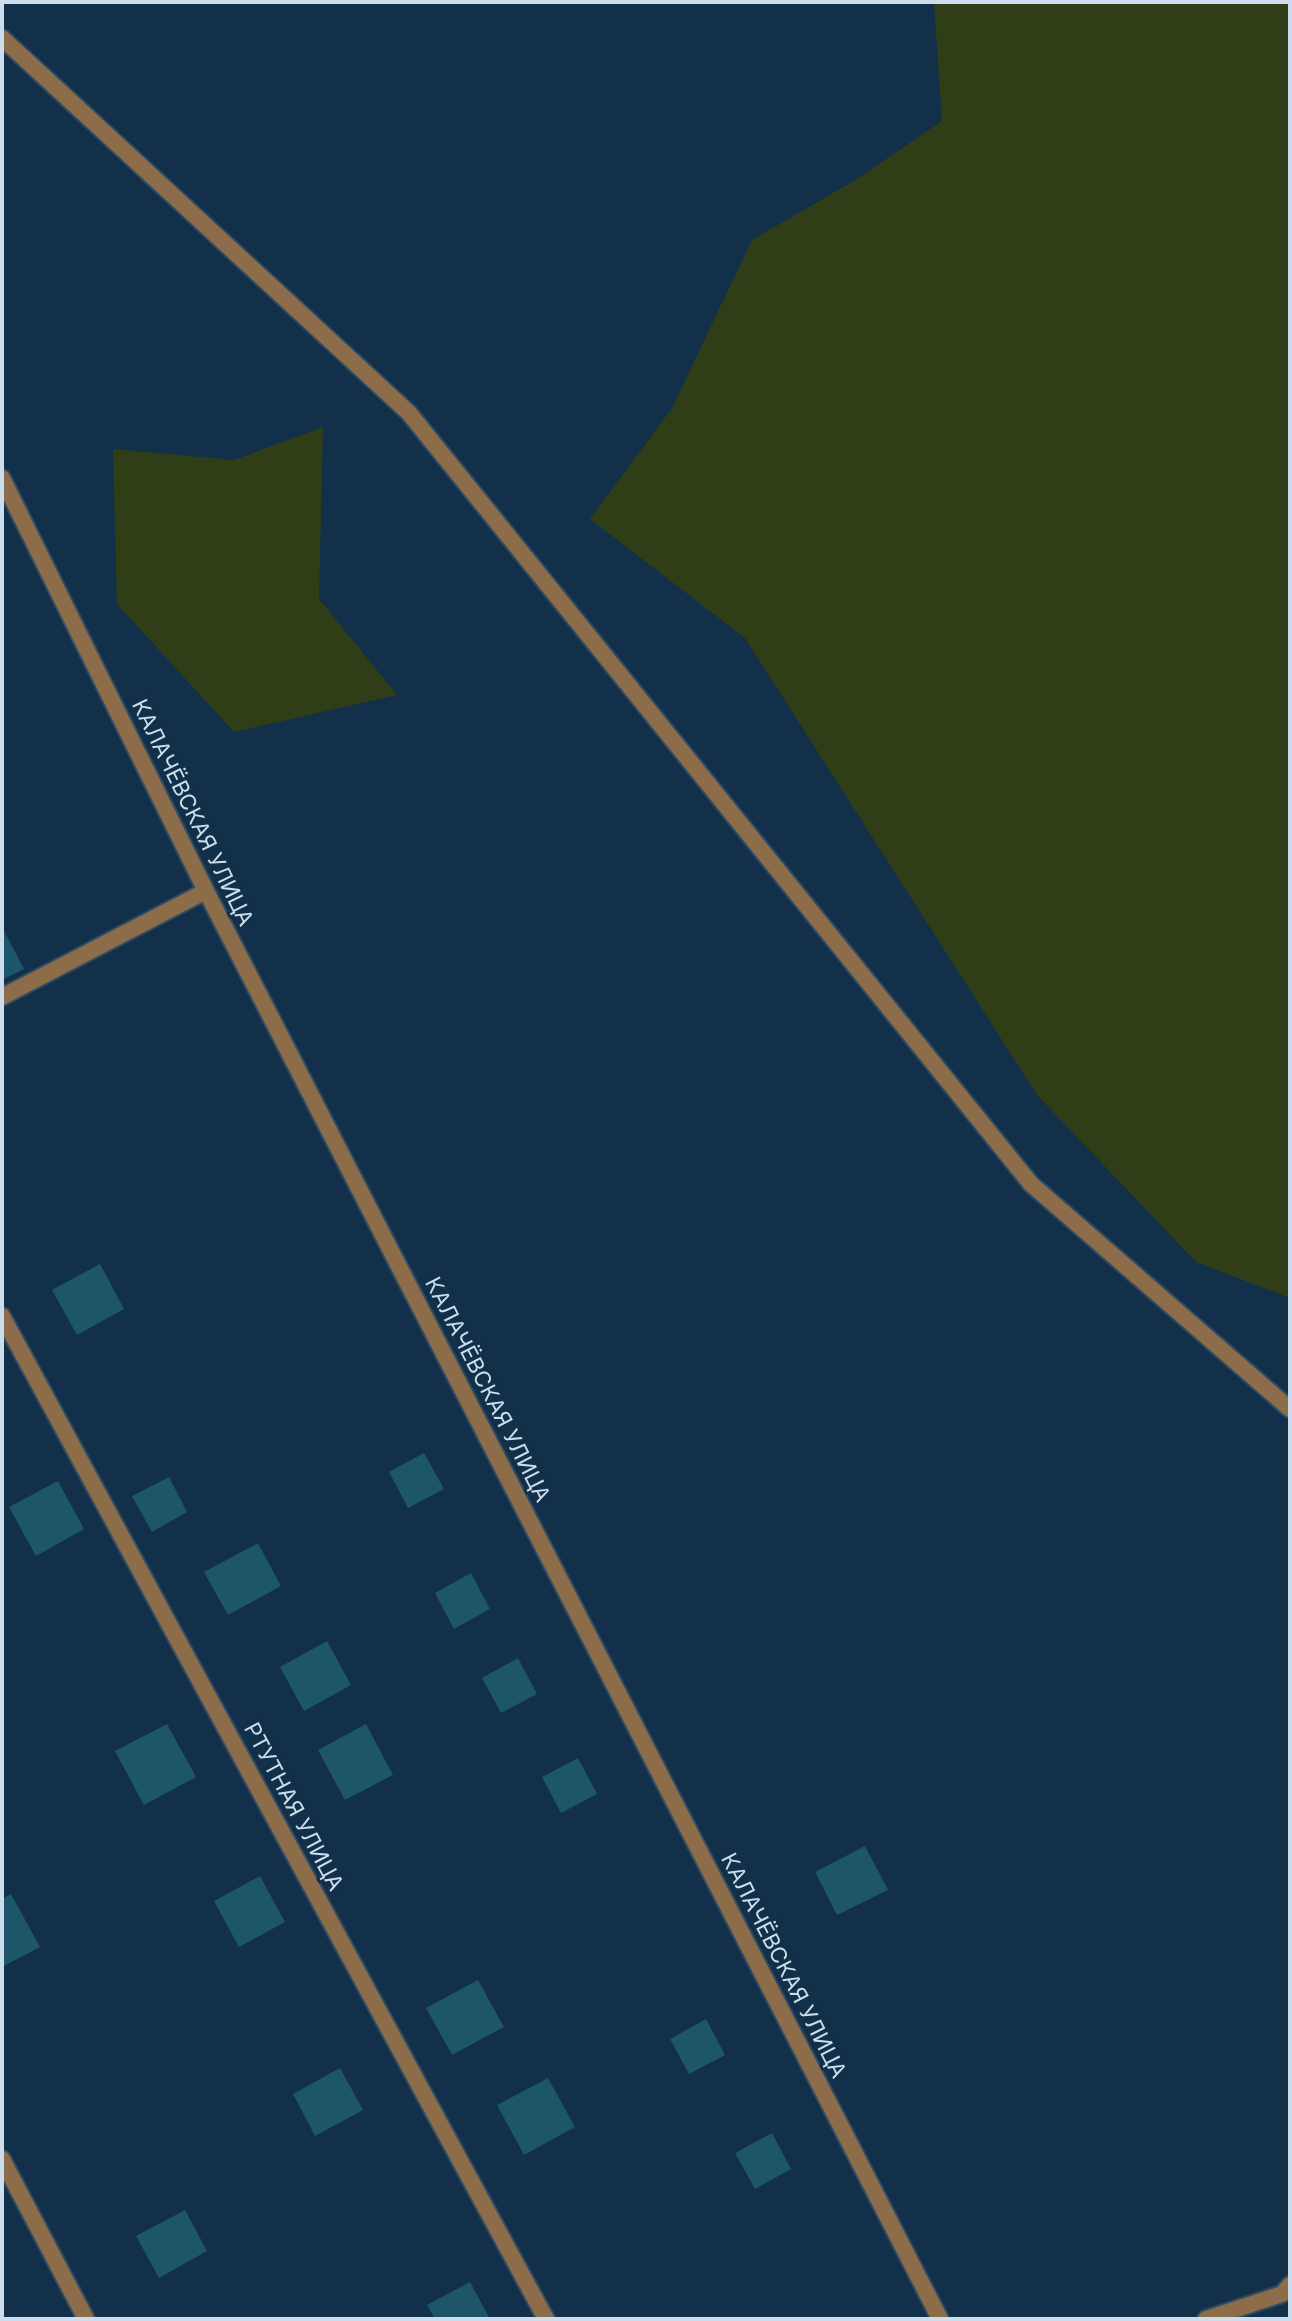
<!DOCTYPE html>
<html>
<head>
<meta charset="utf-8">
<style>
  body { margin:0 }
  #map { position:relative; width:1292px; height:2321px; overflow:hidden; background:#123049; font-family:Inter,sans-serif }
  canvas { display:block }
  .frame { position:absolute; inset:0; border:4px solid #ccdeed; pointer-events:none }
</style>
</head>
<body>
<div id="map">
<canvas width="1292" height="2321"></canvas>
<div class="frame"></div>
</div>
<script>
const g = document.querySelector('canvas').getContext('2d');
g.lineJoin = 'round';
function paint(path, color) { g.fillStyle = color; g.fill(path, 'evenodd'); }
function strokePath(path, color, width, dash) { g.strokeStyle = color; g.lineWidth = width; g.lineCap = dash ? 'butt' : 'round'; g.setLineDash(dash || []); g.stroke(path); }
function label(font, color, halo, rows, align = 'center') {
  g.font = font + ' Inter,sans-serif'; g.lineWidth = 6; g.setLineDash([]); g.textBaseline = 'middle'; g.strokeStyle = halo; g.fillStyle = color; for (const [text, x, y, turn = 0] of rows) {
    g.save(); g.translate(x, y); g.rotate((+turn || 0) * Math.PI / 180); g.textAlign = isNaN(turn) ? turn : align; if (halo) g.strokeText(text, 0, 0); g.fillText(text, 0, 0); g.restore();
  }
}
paint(new Path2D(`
  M 934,2 L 1290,2 L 1290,1298 L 1196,1262 L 1037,1095 L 745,638 L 590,519 L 672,408 L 752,240 L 857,179 L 942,121 Z
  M 323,427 L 319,599 L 397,695 L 234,732 L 117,604 L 113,449 L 234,460 Z`), '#303e17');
paint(new Path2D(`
  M 2,927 L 24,969 L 2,980 Z
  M 100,1264 L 124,1309 L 77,1335 L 52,1290 Z
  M 424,1453 L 444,1489 L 408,1508 L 389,1472 Z
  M 169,1477 L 187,1512 L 152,1532 L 132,1496 Z
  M 58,1481 L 84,1529 L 36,1556 L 9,1507 Z
  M 258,1543 L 281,1586 L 228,1615 L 204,1572 Z
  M 471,1573 L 490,1609 L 454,1629 L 435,1593 Z
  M 327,1641 L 351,1685 L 304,1711 L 280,1667 Z
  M 518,1658 L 537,1694 L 501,1713 L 482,1678 Z
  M 167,1724 L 196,1777 L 144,1805 L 115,1751 Z
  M 366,1724 L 393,1775 L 345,1800 L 318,1750 Z
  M 578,1758 L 597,1794 L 561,1813 L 542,1777 Z
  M 865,1846 L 888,1890 L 837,1915 L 815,1872 Z
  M 260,1876 L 285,1922 L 239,1947 L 214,1901 Z
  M 11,1894 L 40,1947 L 2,1967 L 2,1899 Z
  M 478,1980 L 504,2027 L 452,2055 L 426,2008 Z
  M 706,2019 L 725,2055 L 689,2074 L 670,2039 Z
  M 340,2068 L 363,2110 L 315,2136 L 293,2094 Z
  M 548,2078 L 575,2127 L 524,2155 L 497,2105 Z
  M 772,2133 L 791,2169 L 755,2189 L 735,2153 Z
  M 185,2210 L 207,2251 L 159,2278 L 136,2236 Z
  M 470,2282 L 490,2319 L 435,2319 L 427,2305 Z`), '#1d5569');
const service = new Path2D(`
  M 2,38 L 409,413 L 1031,1184 L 1290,1409`);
const minor = new Path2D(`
  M 2,478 L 206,891 L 940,2319
  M 2,997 L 206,891
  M 2,1316 L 546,2319
  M 2,2159 L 86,2319
  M 1206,2319 L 1282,2294 L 1290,2285`);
strokePath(service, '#304c63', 20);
strokePath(minor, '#304c63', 20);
strokePath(service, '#8d6c4a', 16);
strokePath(minor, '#8d6c4a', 16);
label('22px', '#ccdeed', '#123049', [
  ["КАЛАЧЁВСКАЯ УЛИЦА",192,813,64],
  ["КАЛАЧЁВСКАЯ УЛИЦА",487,1390,63],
  ["РТУТНАЯ УЛИЦА",293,1807,62],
  ["КАЛАЧЁВСКАЯ УЛИЦА",783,1966,63]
]);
</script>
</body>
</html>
